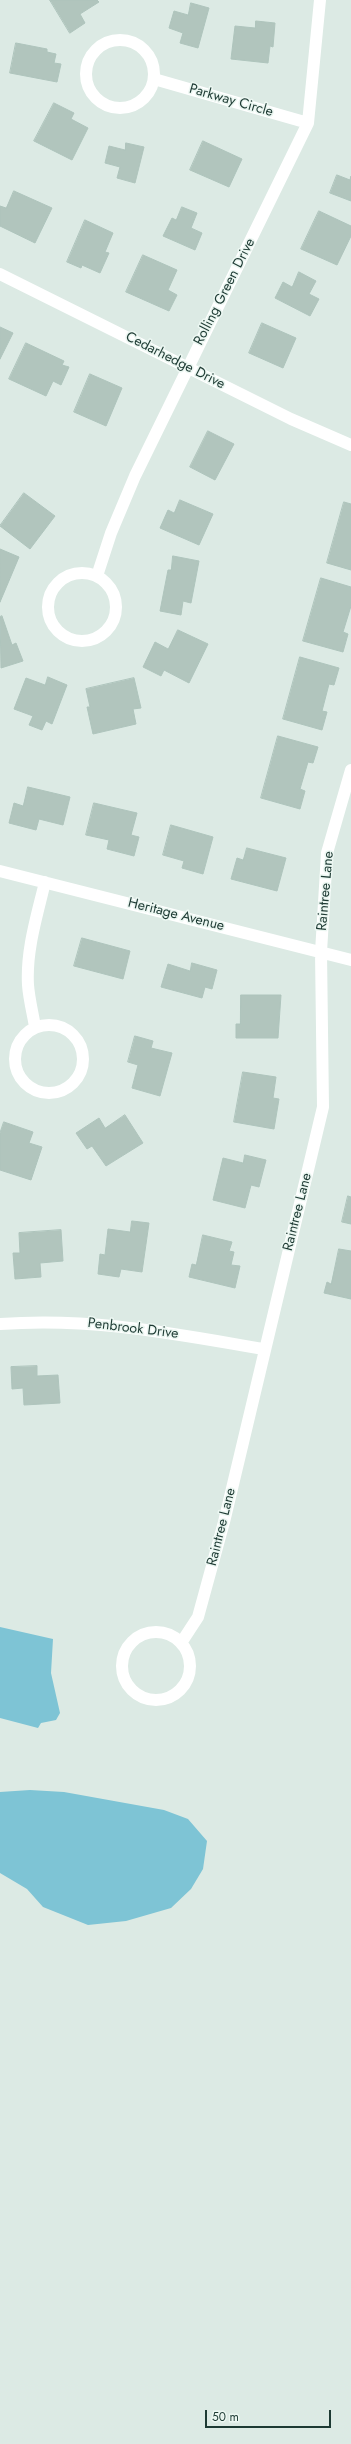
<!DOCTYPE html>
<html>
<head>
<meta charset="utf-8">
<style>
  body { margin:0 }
  #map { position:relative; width:351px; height:2444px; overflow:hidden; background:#dceae4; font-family:Jost,sans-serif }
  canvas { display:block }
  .scale { position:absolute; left:205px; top:2410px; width:126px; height:18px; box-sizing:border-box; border:2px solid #1d3a33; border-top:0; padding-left:5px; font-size:12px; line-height:14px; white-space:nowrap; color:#1d3a33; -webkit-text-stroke:3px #ecf7f2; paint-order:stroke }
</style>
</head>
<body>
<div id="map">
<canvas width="351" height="2444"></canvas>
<div class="scale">50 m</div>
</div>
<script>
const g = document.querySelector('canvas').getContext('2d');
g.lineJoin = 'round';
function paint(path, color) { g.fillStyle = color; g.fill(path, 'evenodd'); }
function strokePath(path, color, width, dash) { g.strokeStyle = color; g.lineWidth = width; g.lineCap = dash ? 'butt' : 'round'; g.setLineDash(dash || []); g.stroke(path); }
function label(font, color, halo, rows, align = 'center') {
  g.font = font + ' Jost,sans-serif'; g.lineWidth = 3; g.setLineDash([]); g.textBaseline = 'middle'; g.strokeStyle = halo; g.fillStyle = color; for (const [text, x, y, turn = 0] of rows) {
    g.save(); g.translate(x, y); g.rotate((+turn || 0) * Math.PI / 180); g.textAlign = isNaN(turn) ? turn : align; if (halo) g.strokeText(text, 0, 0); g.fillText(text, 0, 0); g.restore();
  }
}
paint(new Path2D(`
  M 0,1627 L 53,1639 L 51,1673 L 60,1713 L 56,1720 L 41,1723 L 38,1728 L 0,1718 Z
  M 30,1790 L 64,1792 L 164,1810 L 188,1819 L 207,1841 L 203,1869 L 191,1889 L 171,1908 L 126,1921 L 88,1925 L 43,1907 L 27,1889 L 0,1873 L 0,1792 Z`), '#7ec4d5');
const building = new Path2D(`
  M 50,0 L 97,0 L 99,2 L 80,14 L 85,23 L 70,33 Z
  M 191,3 L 209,8 L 198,48 L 180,43 L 183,33 L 169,28 L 174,11 L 188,15 Z
  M 256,21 L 275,23 L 273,47 L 270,46 L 268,63 L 231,59 L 235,26 L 255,28 Z
  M 16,43 L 47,49 L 47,52 L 56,54 L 54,63 L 61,64 L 57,82 L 10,73 Z
  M 54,103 L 74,113 L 71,119 L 88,128 L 72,160 L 34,141 Z
  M 203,141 L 242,159 L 229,187 L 190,170 Z
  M 126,143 L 144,147 L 135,183 L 117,178 L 120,167 L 105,163 L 109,146 L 125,150 Z
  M 337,175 L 350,180 L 351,176 L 351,201 L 330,193 Z
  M 14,191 L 52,208 L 35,243 L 0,226 L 0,206 L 6,208 Z
  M 182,207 L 197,213 L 191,228 L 202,233 L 195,250 L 163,236 L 172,218 L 176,220 Z
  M 319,211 L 351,226 L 351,236 L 337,265 L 301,249 Z
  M 85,220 L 113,233 L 105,252 L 109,253 L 100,273 L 82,265 L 81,268 L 67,262 Z
  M 143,255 L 177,270 L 168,290 L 177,295 L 169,311 L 126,292 Z
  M 299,272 L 316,281 L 309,294 L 319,299 L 310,316 L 275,298 L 283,282 L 292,287 Z
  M 262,323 L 296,338 L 283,368 L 249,353 Z
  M 0,327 L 13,333 L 0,359 Z
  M 26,343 L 64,361 L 62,365 L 69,367 L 61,385 L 53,381 L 46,396 L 9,379 Z
  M 90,374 L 122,388 L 106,426 L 74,412 Z
  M 208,431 L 234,444 L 215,480 L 190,467 Z
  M 24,493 L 55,516 L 30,549 L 0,526 Z
  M 180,500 L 213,514 L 199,545 L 160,528 L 168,510 L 174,513 Z
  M 344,502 L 351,504 L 351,570 L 327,563 Z
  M 0,549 L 19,557 L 0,602 Z
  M 173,556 L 199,561 L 191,603 L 183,601 L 181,615 L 160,611 L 168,570 L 171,570 Z
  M 321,578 L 351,587 L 351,606 L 343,632 L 348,634 L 343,652 L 303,641 Z
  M 2,616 L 12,645 L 16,643 L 23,661 L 1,668 L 0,617 Z
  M 178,630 L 208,644 L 189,683 L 164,670 L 161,676 L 143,667 L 155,642 L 168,649 Z
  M 300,657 L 339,668 L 334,685 L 329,684 L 322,711 L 327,712 L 322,730 L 283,719 Z
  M 48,677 L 67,685 L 52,724 L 46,721 L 42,730 L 29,725 L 33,716 L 14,709 L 26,678 L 45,685 Z
  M 134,678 L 141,708 L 133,709 L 136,724 L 93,734 L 87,707 L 90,707 L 86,689 Z
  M 278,736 L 318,747 L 313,763 L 308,762 L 300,789 L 305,791 L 300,809 L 261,798 Z
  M 28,787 L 70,797 L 63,825 L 39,819 L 36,830 L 9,823 L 14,803 L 23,806 Z
  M 94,803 L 137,813 L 131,835 L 139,837 L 134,856 L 107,849 L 109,840 L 86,835 Z
  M 171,825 L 213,837 L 203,874 L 182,868 L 184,861 L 163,855 Z
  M 247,848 L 286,858 L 277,891 L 231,879 L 237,858 L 243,860 Z
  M 82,938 L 130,951 L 123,979 L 74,966 Z
  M 192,963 L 217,970 L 212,989 L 205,987 L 202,998 L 161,987 L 168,964 L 190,971 Z
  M 241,995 L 281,995 L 278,1038 L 236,1038 L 236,1024 L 240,1024 Z
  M 135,1036 L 153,1041 L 151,1048 L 172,1053 L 160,1096 L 132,1088 L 138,1065 L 128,1062 Z
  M 243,1072 L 276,1077 L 273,1098 L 279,1099 L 274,1129 L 234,1122 Z
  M 125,1115 L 143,1143 L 106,1166 L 92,1146 L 87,1149 L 76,1133 L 99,1118 L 105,1128 Z
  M 4,1122 L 33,1132 L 29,1143 L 42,1147 L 31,1180 L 0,1170 L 0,1133 Z
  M 245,1155 L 266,1160 L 259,1187 L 251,1185 L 245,1208 L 213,1200 L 223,1158 L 243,1163 Z
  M 348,1196 L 351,1197 L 351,1224 L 342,1222 Z
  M 132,1221 L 149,1223 L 142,1272 L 121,1269 L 119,1277 L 98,1274 L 100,1254 L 105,1255 L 108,1229 L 130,1232 Z
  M 61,1230 L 63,1261 L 40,1263 L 41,1277 L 15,1279 L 13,1253 L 20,1253 L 19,1233 Z
  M 203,1235 L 232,1242 L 229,1251 L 234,1252 L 231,1265 L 240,1266 L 235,1288 L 189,1277 L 192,1264 L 196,1265 Z
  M 339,1249 L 351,1251 L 351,1299 L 324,1293 L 327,1282 L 331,1284 Z
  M 37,1366 L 37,1376 L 58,1375 L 60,1403 L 24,1405 L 23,1388 L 12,1389 L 11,1367 Z`);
paint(building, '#b1c5bd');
strokePath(building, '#aec4bc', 1);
strokePath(new Path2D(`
  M86 74a34 34 0 1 1 68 0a34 34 0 1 1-68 0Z
  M 154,79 L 308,123
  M 0,274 L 291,419 L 351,445
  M48 607a34 34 0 1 1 68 0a34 34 0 1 1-68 0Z
  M 97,576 L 111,533 L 135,476 L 308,123 L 320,0
  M 0,871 L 351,960
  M15 1059a34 34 0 1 1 68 0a34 34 0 1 1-68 0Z
  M 35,1027 C 33,1014 29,999 28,985 C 26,950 37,916 45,882
  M 0,1324 C 93,1317 174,1334 264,1349
  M122 1666a34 34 0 1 1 68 0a34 34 0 1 1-68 0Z
  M 181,1643 L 198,1617 L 224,1522 L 323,1107 L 321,952 L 327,853 L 351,770`), '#fff', 12);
label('14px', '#1d3a33', '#ecf7f2', [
  ["Parkway Circle",231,101,16],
  ["Rolling Green Drive",225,292,-63],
  ["Cedarhedge Drive",175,361,27],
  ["Raintree Lane",326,891,-85],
  ["Heritage Avenue",176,915,14],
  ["Raintree Lane",298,1212,-76],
  ["Penbrook Drive",133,1329,7],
  ["Raintree Lane",222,1527,-76]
]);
</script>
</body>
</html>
